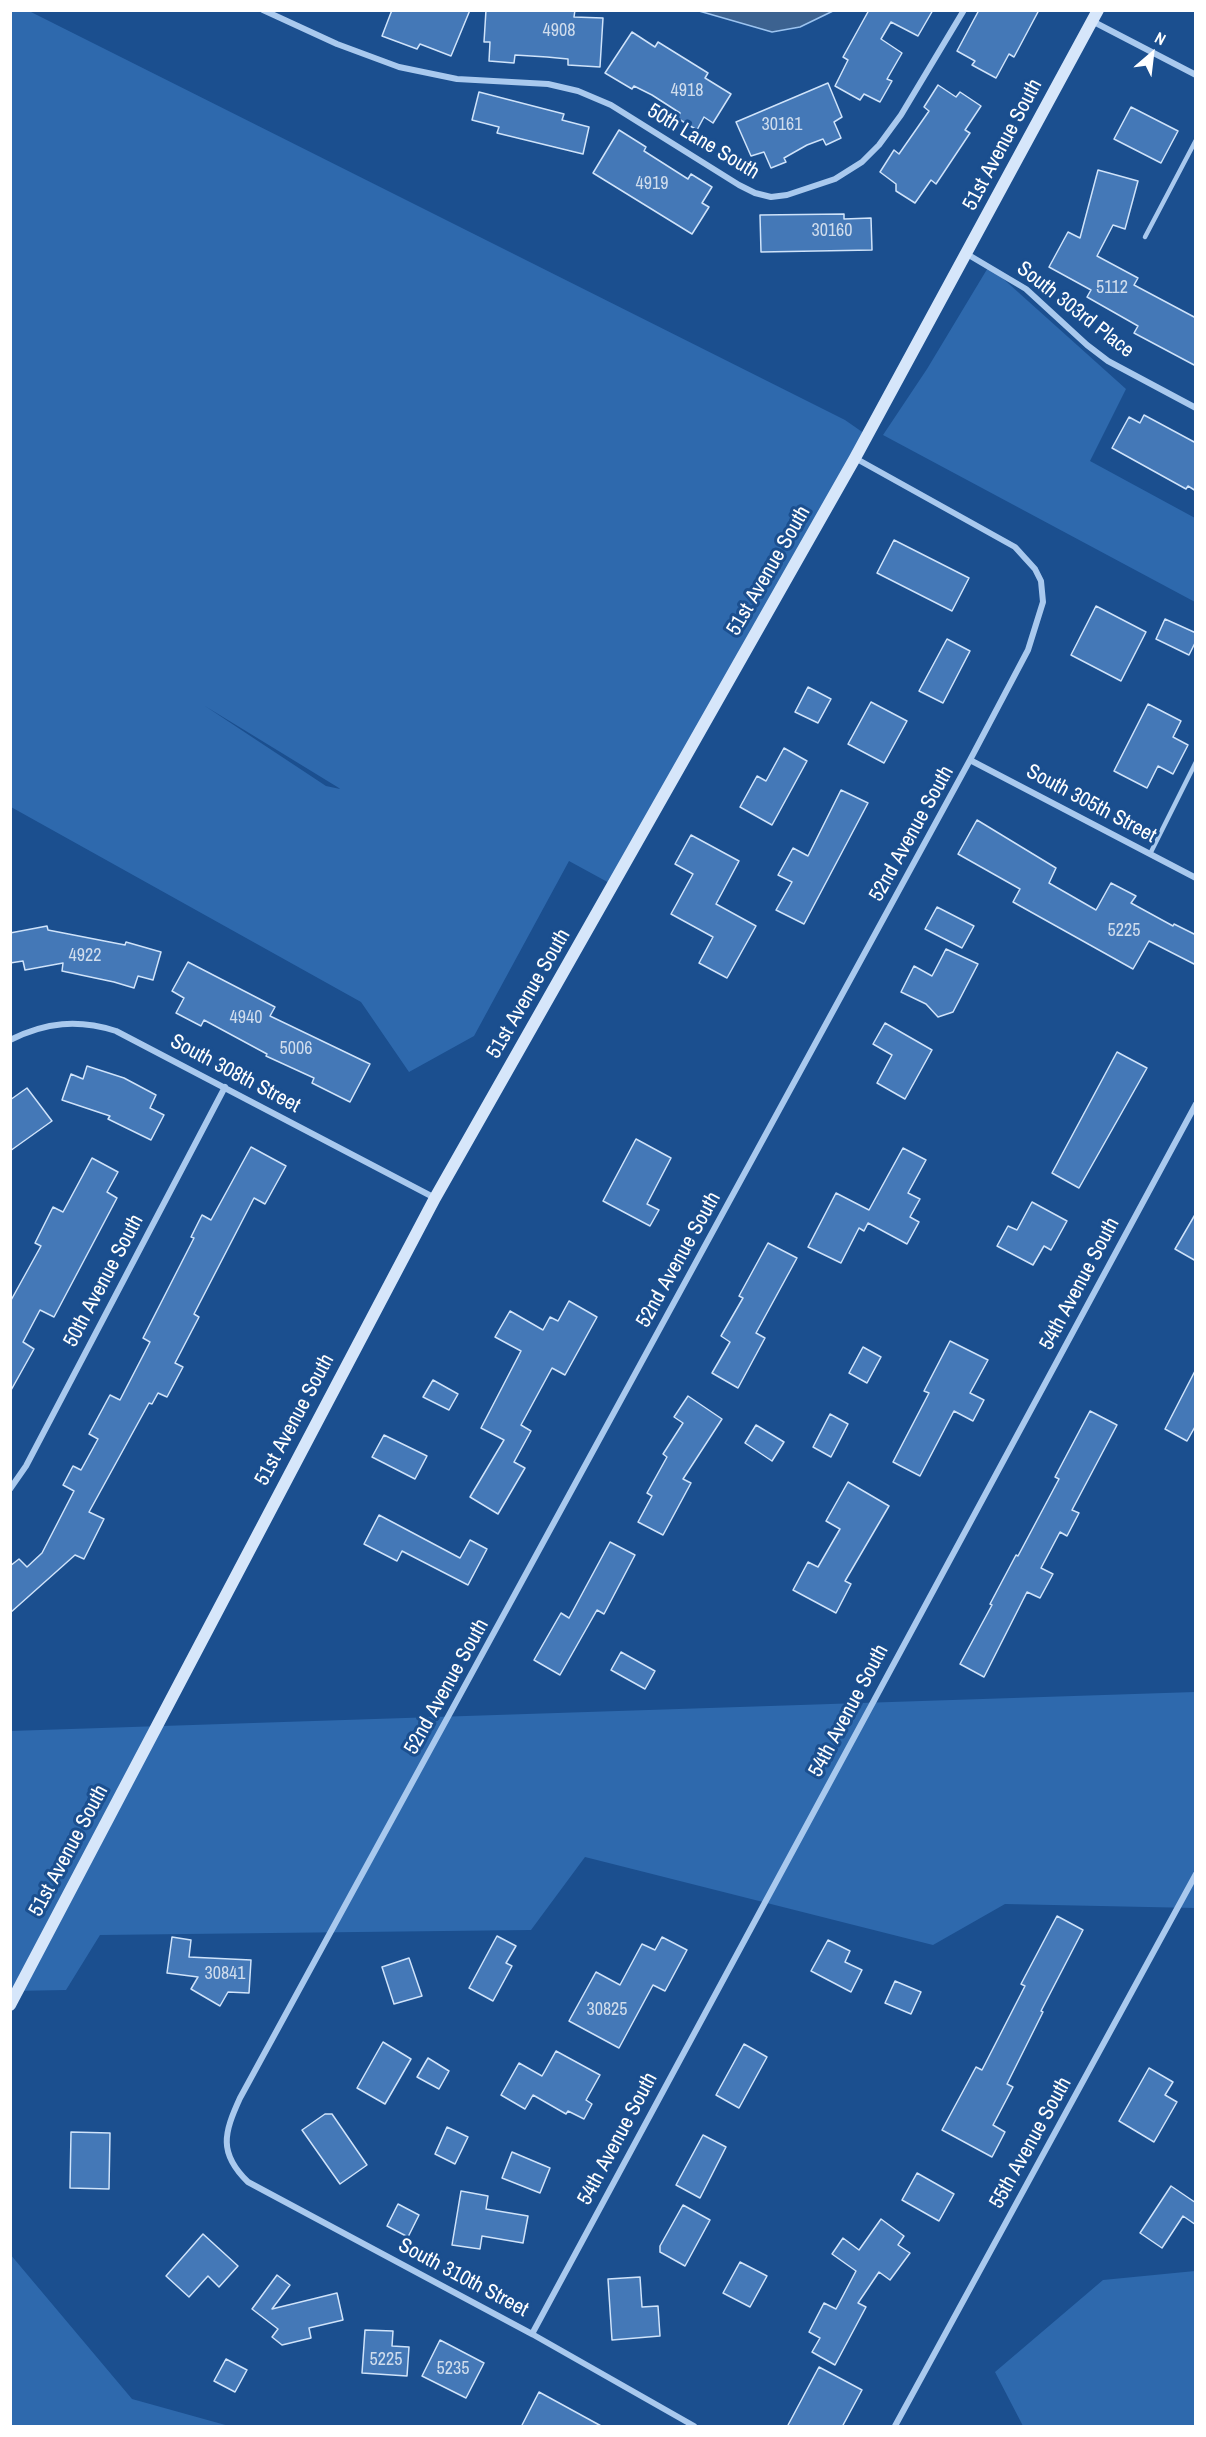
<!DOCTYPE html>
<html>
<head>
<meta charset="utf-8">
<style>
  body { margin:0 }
  #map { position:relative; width:1206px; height:2437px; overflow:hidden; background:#1b4f8f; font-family:"Archivo Narrow",sans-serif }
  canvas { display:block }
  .frame { position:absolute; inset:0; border:12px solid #fff; pointer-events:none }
  .north { position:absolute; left:1122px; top:24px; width:60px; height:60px; -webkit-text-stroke:4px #1b4f8f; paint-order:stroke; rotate:28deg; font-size:16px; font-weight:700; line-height:24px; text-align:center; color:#fff }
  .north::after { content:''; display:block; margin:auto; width:21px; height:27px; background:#fff; clip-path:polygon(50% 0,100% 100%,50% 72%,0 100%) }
</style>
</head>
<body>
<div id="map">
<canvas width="1206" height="2437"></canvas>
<div class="frame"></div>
<div class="north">N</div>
</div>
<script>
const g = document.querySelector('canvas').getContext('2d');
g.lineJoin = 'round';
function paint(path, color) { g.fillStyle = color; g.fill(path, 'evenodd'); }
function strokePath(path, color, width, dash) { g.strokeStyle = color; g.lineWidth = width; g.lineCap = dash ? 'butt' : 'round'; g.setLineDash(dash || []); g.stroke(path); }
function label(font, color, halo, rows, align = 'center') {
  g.font = font + ' "Archivo Narrow",sans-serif'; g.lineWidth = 6; g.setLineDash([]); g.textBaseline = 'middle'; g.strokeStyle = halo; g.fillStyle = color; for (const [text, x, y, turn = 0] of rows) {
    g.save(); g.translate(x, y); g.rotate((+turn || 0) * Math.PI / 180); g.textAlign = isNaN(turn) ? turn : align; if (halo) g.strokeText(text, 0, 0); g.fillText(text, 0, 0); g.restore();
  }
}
paint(new Path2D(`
  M 11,11 L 29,11 L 845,420 L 868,436 L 613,885 L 569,861 L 474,1036 L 409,1072 L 361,1002 L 11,807 ZM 205,706 L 339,788 L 340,789 L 326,786 Z
  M 989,266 L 1126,389 L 1090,461 L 1195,518 L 1195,602 L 883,435 L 927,369 Z
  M 1195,1692 L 1195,1908 L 1005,1904 L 933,1945 L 585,1857 L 531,1930 L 100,1935 L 66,1990 L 11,1991 L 10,1731 Z
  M 10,2254 L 132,2399 L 229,2426 L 11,2426 Z
  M 1195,2271 L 1195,2426 L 1023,2426 L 995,2372 L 1103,2280 Z`), '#2e69ad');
const water = new Path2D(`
  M 699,11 L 833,11 L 800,27 L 772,32 Z`);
paint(water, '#3c6290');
strokePath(water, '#9cc4f0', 1.5);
const building = new Path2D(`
  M 392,10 L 470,10 L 451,56 L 420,44 L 417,49 L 382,36 Z
  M 486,10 L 575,10 L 574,17 L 603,18 L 600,67 L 568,65 L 568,59 L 547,57 L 515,55 L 514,63 L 489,61 L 490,42 L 484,42 Z
  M 869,10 L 933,10 L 918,36 L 891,22 L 881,39 L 902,53 L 887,79 L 892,81 L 880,102 L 864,94 L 860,100 L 835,86 L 848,60 L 843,57 Z
  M 979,10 L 1039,10 L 1014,57 L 1009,54 L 996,78 L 972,65 L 975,61 L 957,51 Z
  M 632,32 L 655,47 L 658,42 L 708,73 L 705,78 L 731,94 L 713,123 L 704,117 L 697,130 L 677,118 L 680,113 L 652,95 L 634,86 L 632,89 L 605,73 Z
  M 828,83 L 842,117 L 834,122 L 841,138 L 826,145 L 823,139 L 807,145 L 784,158 L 786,162 L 771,168 L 764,152 L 751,156 L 736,122 Z
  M 938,85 L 956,97 L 960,92 L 981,106 L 965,130 L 970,133 L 936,184 L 931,180 L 915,203 L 896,191 L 896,184 L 880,172 L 894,150 L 899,154 L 929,111 L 924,107 Z
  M 479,92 L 564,114 L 562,120 L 589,127 L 583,154 L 497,133 L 499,127 L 472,120 Z
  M 1131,107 L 1178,131 L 1161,163 L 1114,139 Z
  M 619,130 L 646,147 L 644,151 L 688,179 L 691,174 L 712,187 L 702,203 L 709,207 L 692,234 L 593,173 Z
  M 1098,170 L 1138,181 L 1125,229 L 1113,225 L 1097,256 L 1138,278 L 1134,285 L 1196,318 L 1196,366 L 1134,333 L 1138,326 L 1087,297 L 1091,290 L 1049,267 L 1068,232 L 1080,238 Z
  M 844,214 L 844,219 L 871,218 L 872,250 L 761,252 L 760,215 Z
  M 1144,415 L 1196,443 L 1196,491 L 1188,486 L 1186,489 L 1112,448 L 1129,417 L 1140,423 Z
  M 894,540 L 969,578 L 952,611 L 877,573 Z
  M 1096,606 L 1146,632 L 1121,681 L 1071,655 Z
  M 1165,619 L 1196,633 L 1196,641 L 1189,655 L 1156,639 Z
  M 947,639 L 970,651 L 943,703 L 919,691 Z
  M 808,687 L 831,699 L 818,723 L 795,712 Z
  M 871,702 L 907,721 L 884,763 L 848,744 Z
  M 1148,704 L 1181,721 L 1173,737 L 1188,745 L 1173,774 L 1158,766 L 1147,788 L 1114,771 Z
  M 784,748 L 807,761 L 772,825 L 740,807 L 757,776 L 766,781 Z
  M 841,790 L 868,803 L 804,924 L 776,910 L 792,882 L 778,875 L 793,848 L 808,856 Z
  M 977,820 L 1056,868 L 1049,883 L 1096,910 L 1111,883 L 1136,896 L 1131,903 L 1173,926 L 1174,924 L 1196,935 L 1196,965 L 1149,941 L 1133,969 L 1013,902 L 1020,889 L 958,854 Z
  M 691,835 L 739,861 L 716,904 L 756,926 L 727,978 L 699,963 L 713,937 L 671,914 L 693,874 L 675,864 Z
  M 937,907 L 974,926 L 962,948 L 925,929 Z
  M 47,926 L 48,930 L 125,945 L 126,942 L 161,952 L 153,980 L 138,976 L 134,988 L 114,982 L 62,971 L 63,963 L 25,970 L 23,961 L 10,963 L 10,933 Z
  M 946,949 L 978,964 L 953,1012 L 938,1017 L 926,1004 L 901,992 L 914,966 L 932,976 Z
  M 188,962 L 275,1007 L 270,1016 L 370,1064 L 350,1102 L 312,1083 L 314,1078 L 266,1056 L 267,1054 L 204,1020 L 201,1026 L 176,1013 L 184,998 L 172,991 Z
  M 885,1023 L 932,1050 L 905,1099 L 877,1083 L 892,1055 L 873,1044 Z
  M 1117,1052 L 1147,1068 L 1079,1188 L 1052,1173 Z
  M 87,1066 L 124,1078 L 156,1095 L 150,1108 L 164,1115 L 151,1140 L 108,1119 L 110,1116 L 62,1100 L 71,1074 L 83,1079 Z
  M 27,1088 L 52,1121 L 10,1151 L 10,1100 Z
  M 636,1139 L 671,1158 L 647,1204 L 659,1210 L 650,1226 L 603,1201 Z
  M 251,1147 L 286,1166 L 265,1204 L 254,1198 L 194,1314 L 199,1317 L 175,1363 L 183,1367 L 167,1397 L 158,1393 L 152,1404 L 149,1403 L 89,1512 L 104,1519 L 84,1559 L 75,1555 L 10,1613 L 10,1566 L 19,1559 L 27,1567 L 42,1553 L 74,1491 L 63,1485 L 73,1466 L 81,1470 L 98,1439 L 89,1434 L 110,1395 L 120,1400 L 150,1342 L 143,1338 L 194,1238 L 191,1237 L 202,1215 L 211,1220 Z
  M 903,1148 L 926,1160 L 908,1193 L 920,1199 L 910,1217 L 919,1222 L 907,1244 L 868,1223 L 864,1231 L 859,1228 L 841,1263 L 808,1247 L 836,1193 L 869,1210 Z
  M 92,1158 L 118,1172 L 107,1192 L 117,1198 L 54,1317 L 40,1310 L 23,1342 L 34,1349 L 10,1392 L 10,1302 L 41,1246 L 35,1243 L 53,1207 L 63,1212 Z
  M 1032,1202 L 1067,1221 L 1051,1250 L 1044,1246 L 1033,1265 L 997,1246 L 1008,1226 L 1017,1230 Z
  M 1196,1213 L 1196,1261 L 1175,1249 Z
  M 768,1243 L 797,1258 L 756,1333 L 765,1338 L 738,1388 L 712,1373 L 730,1342 L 721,1336 L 743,1298 L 739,1296 Z
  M 569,1301 L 597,1317 L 565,1375 L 552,1368 L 521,1425 L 531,1431 L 514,1462 L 525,1468 L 498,1514 L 470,1497 L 504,1440 L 481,1428 L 521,1351 L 495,1337 L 510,1311 L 543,1330 L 550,1317 L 558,1321 Z
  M 950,1341 L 988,1360 L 970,1393 L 984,1400 L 973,1421 L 954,1411 L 920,1476 L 893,1462 L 929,1393 L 924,1391 Z
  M 863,1347 L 881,1357 L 867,1383 L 849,1373 Z
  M 1196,1369 L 1196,1425 L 1187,1441 L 1165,1429 Z
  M 433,1380 L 458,1394 L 449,1410 L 423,1397 Z
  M 688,1396 L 722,1419 L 683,1479 L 691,1483 L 663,1535 L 638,1522 L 652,1496 L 647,1493 L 667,1457 L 663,1454 L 683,1423 L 674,1417 Z
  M 1090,1411 L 1117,1425 L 1072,1510 L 1079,1513 L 1067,1536 L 1060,1532 L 1041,1568 L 1053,1574 L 1040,1598 L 1027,1592 L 984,1677 L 960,1664 L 992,1605 L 990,1604 L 1016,1555 L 1018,1556 L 1059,1479 L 1055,1477 Z
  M 830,1414 L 848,1424 L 831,1457 L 813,1447 Z
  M 756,1425 L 784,1442 L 772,1461 L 745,1443 Z
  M 384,1435 L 427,1456 L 415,1479 L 372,1457 Z
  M 848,1482 L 889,1506 L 845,1581 L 851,1584 L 836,1613 L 793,1590 L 808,1562 L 818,1567 L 840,1529 L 826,1521 Z
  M 379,1515 L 460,1558 L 470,1540 L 487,1549 L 468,1585 L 402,1551 L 397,1561 L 364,1544 Z
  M 610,1542 L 635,1555 L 604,1614 L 597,1610 L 560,1675 L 534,1660 L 561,1613 L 569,1618 Z
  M 621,1652 L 655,1671 L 645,1689 L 611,1670 Z
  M 1057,1916 L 1083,1930 L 1041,2011 L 1043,2012 L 1007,2084 L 1013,2087 L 993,2125 L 1005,2132 L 992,2157 L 942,2130 L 976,2067 L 982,2070 L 1025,1986 L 1021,1984 Z
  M 497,1936 L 516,1946 L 506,1963 L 512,1966 L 493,2001 L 469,1988 Z
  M 172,1937 L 191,1940 L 189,1957 L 251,1960 L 249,1993 L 228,1992 L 220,2006 L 191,1989 L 198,1977 L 167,1973 Z
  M 662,1937 L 687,1950 L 665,1991 L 653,1985 L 619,2048 L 569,2021 L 596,1972 L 620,1985 L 642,1944 L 655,1950 Z
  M 828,1940 L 850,1951 L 845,1962 L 862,1970 L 851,1992 L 811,1971 Z
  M 409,1958 L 422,1996 L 394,2004 L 382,1967 Z
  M 895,1981 L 921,1992 L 911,2014 L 885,2003 Z
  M 383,2042 L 411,2059 L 385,2104 L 357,2088 Z
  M 744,2044 L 767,2057 L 739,2108 L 716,2095 Z
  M 556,2051 L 600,2075 L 586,2100 L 592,2104 L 584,2119 L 568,2111 L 566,2114 L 533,2095 L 525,2109 L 501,2095 L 519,2063 L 542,2076 Z
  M 428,2058 L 449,2071 L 439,2089 L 417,2077 Z
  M 1149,2068 L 1173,2082 L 1165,2095 L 1177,2102 L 1154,2142 L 1119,2121 Z
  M 325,2114 L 332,2114 L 367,2165 L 340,2184 L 302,2130 Z
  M 447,2127 L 468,2137 L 455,2164 L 435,2154 Z
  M 71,2132 L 110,2133 L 109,2189 L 70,2188 Z
  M 703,2135 L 726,2147 L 700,2198 L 676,2185 Z
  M 512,2152 L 550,2168 L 540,2193 L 502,2178 Z
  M 917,2173 L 954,2194 L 939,2221 L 902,2200 Z
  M 1171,2186 L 1196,2203 L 1196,2225 L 1183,2216 L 1162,2248 L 1140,2233 Z
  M 461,2191 L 488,2196 L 486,2209 L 528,2216 L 523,2243 L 482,2236 L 480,2249 L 452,2245 Z
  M 398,2204 L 419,2215 L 408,2237 L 387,2226 Z
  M 683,2205 L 710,2220 L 685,2266 L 660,2252 L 660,2246 Z
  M 881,2219 L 904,2236 L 898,2245 L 910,2253 L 890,2280 L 879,2272 L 858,2303 L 866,2307 L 835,2365 L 812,2352 L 820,2338 L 809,2332 L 824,2303 L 836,2309 L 856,2271 L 832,2254 L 843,2238 L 859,2250 Z
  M 203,2234 L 238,2266 L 219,2287 L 208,2276 L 189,2297 L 166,2276 Z
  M 740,2262 L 767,2276 L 750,2307 L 723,2293 Z
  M 277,2275 L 290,2285 L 272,2309 L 337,2293 L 343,2320 L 309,2328 L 311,2338 L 282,2345 L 272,2337 L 278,2329 L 252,2309 Z
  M 640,2277 L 642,2307 L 658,2306 L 660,2336 L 612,2340 L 608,2279 Z
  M 365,2330 L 393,2331 L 392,2346 L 409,2347 L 407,2376 L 362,2373 Z
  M 440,2340 L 484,2363 L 466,2398 L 422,2376 Z
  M 226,2359 L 247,2370 L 235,2392 L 214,2381 Z
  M 819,2367 L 862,2390 L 842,2427 L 787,2427 Z
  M 539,2392 L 603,2427 L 521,2427 Z`);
paint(building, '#4478b7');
strokePath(building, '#cfe3fa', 1.5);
strokePath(new Path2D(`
  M 1145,237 L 1196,140
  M 1150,854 L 1196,762`), '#a9c9ee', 4.5);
strokePath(new Path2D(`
  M 263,10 L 337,44 L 399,67 L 457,79 L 548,84 L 578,91 L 611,105 L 739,185 L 755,193 L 771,197 L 787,195 L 835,179 L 862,162 L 879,145 L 901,115 L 964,10
  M 1092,21 L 1196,75
  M 967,254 L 1026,289 L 1087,345 L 1108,361 L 1196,408
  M 970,760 L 1196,878
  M 10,1040 C 46,1022 78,1019 116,1031 L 435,1198
  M 10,1489 L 26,1466 L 225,1087
  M 532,2334 L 1196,1104
  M 694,2426 L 532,2334 L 248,2182 C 218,2153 224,2133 240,2098 L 970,760 L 1028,650 L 1043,602 L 1041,581 L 1035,569 L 1015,547 L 855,458
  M 895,2426 L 1196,1874`), '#a9c9ee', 6);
strokePath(new Path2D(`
  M 10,2005 L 435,1198 L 855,458 L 1098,10`), '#d6e6fa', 12);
label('18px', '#d0dded', null, [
  ["4908",559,31],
  ["4918",687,91],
  ["30161",782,125],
  ["4919",652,184],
  ["30160",832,231],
  ["5112",1112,288],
  ["5225",1124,931],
  ["4922",85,956],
  ["4940",246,1018],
  ["5006",296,1049],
  ["30841",225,1974],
  ["30825",607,2010],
  ["5225",386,2360],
  ["5235",453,2369]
]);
label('21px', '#fff', '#1b4f8f', [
  ["50th Lane South",703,142,31],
  ["51st Avenue South",1003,145,-62],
  ["South 303rd Place",1075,310,38],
  ["51st Avenue South",769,571,-60],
  ["South 305th Street",1091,804,28],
  ["52nd Avenue South",912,834,-61],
  ["51st Avenue South",529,994,-60],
  ["South 308th Street",235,1074,28],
  ["52nd Avenue South",679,1260,-61],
  ["50th Avenue South",104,1281,-62],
  ["54th Avenue South",1080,1284,-62],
  ["51st Avenue South",295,1420,-62],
  ["52nd Avenue South",447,1687,-61],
  ["54th Avenue South",849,1711,-62],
  ["51st Avenue South",69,1851,-62],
  ["54th Avenue South",618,2139,-62],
  ["55th Avenue South",1031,2143,-61],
  ["South 310th Street",463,2278,28]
]);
</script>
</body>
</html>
